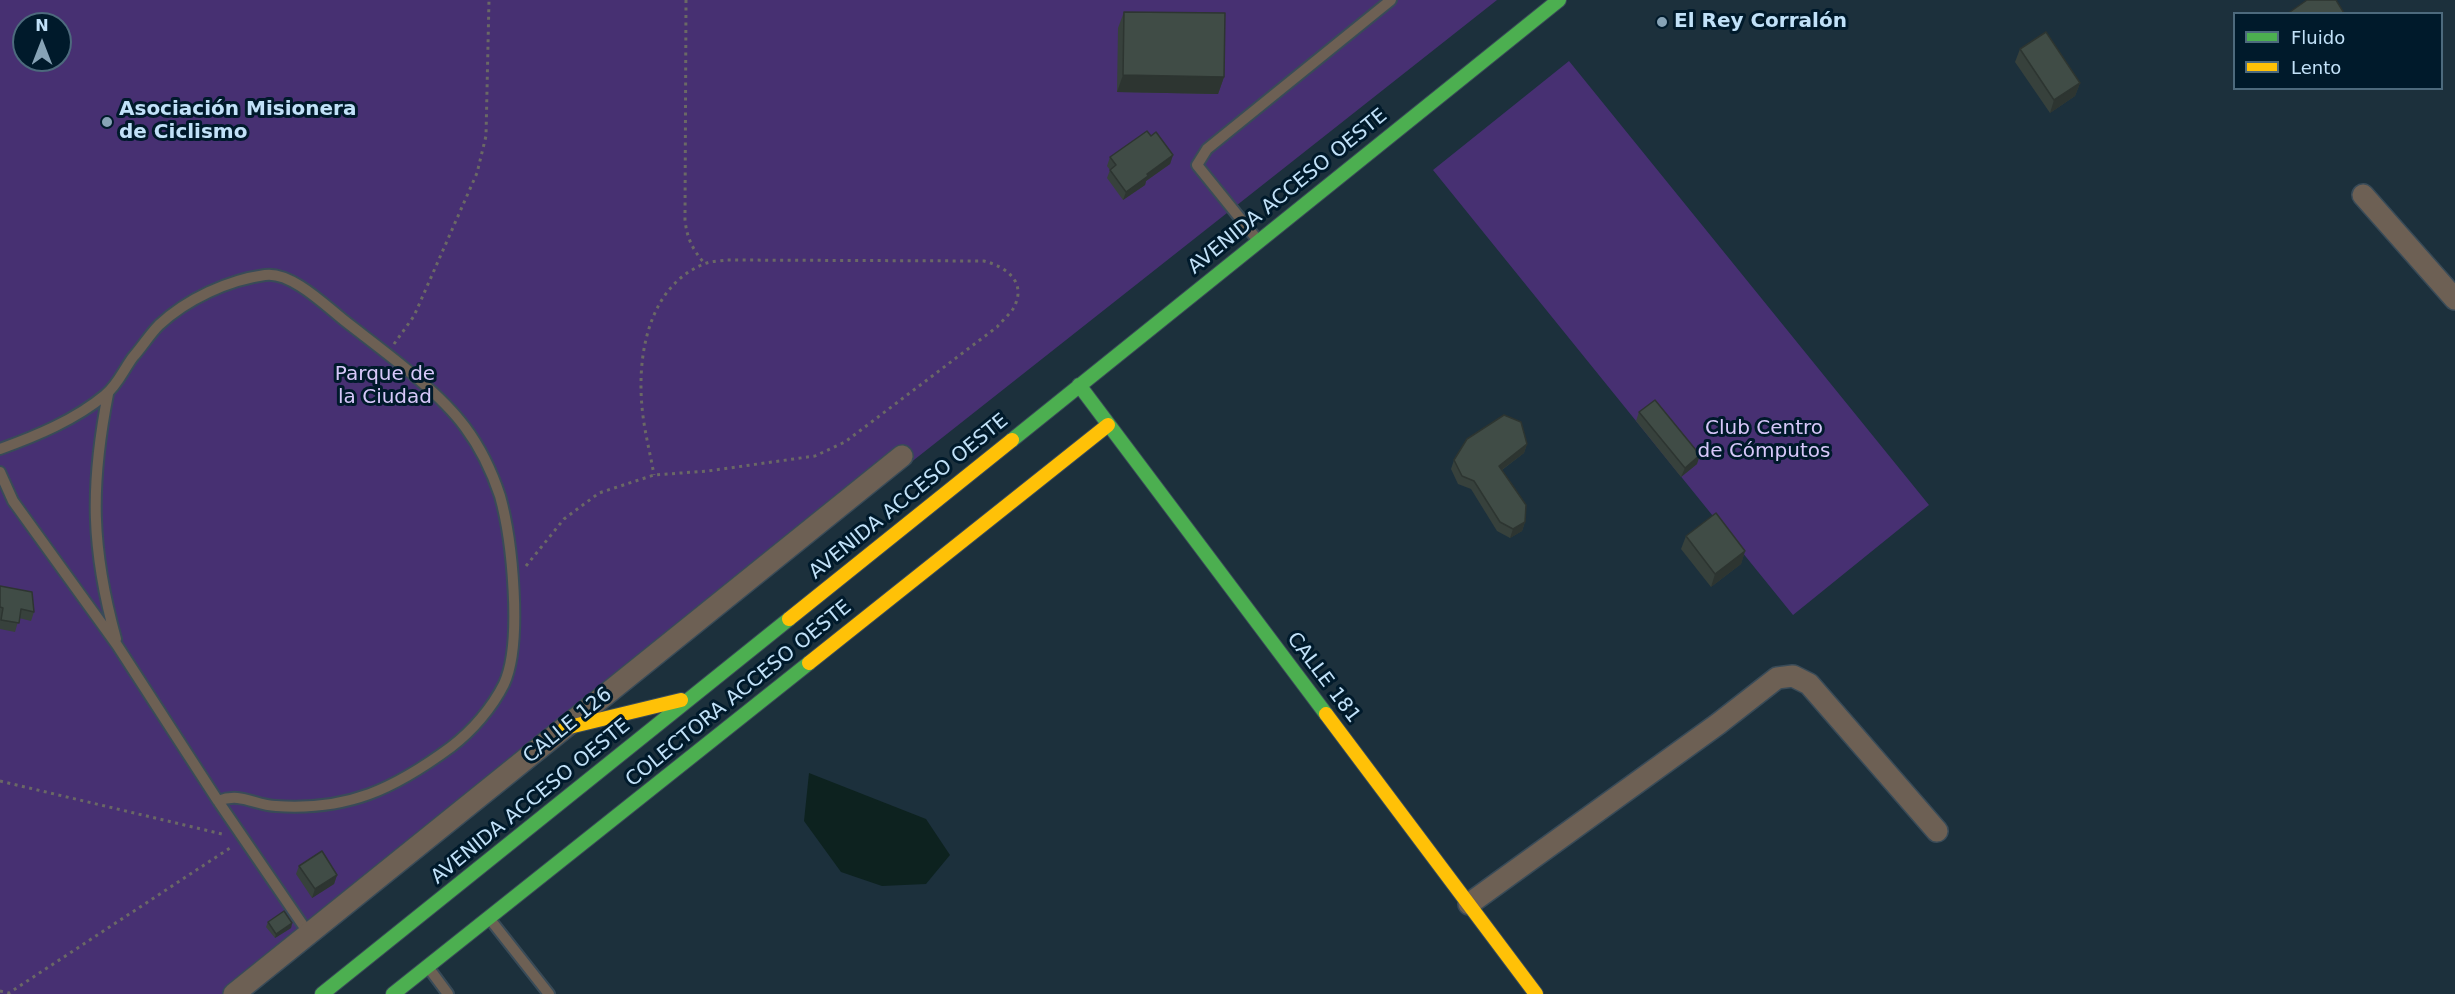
<!DOCTYPE html>
<html>
<head>
<meta charset="utf-8">
<style>
  body { margin:0 }
  #map { position:relative; width:2455px; height:994px; overflow:hidden; background:#1c303c; font-family:"DejaVu Sans",sans-serif }
  canvas { display:block }
  .legend { position:absolute; left:2233px; top:12px; width:210px; height:78px; box-sizing:border-box; background:#001a2b; border:2px solid #4d6a7d; margin:0; padding:8px 10px; list-style:none; font-size:18px; color:#c1e1f8 }
  .legend li { display:flex; align-items:center; gap:12px; height:30px }
  .legend b { width:30px; border:2px solid #4d6a7d }
  .north { position:absolute; left:12px; top:12px; width:60px; height:60px; box-sizing:border-box; background:#001a2b; border:2px solid #4d6a7d; border-radius:50%; rotate:0deg; font-size:16px; font-weight:700; line-height:24px; text-align:center; color:#c1e1f8 }
  .north::after { content:''; display:block; margin:auto; width:21px; height:27px; background:#87a3b6; clip-path:polygon(50% 0,100% 100%,50% 72%,0 100%) }
</style>
</head>
<body>
<div id="map">
<canvas width="2455" height="994"></canvas>
<ul class="legend">
<li><b style="height:8px;background:#4caf50"></b>Fluido</li>
<li><b style="height:8px;background:#ffc107"></b>Lento</li>
</ul>
<div class="north">N</div>
</div>
<script>
const g = document.querySelector('canvas').getContext('2d');
g.lineJoin = 'round';
function paint(path, color) { g.fillStyle = color; g.fill(path, 'evenodd'); }
function strokePath(path, color, width, dash) { g.strokeStyle = color; g.lineWidth = width; g.lineCap = dash ? 'butt' : 'round'; g.setLineDash(dash || []); g.stroke(path); }
function label(font, color, halo, rows, align = 'center') {
  g.font = font + ' "DejaVu Sans",sans-serif'; g.lineWidth = 6; g.setLineDash([]); g.textBaseline = 'middle'; g.strokeStyle = halo; g.fillStyle = color; for (const [text, x, y, turn = 0] of rows) {
    g.save(); g.translate(x, y); g.rotate((+turn || 0) * Math.PI / 180); g.textAlign = isNaN(turn) ? turn : align; if (halo) g.strokeText(text, 0, 0); g.fillText(text, 0, 0); g.restore();
  }
}
paint(new Path2D(`
  M 0,0 L 1497,0 L 237,994 L 0,994 ZM 24,24 L 60,24 L 60,60 L 24,60 Z
  M 1569,61 L 1929,505 L 1793,615 L 1433,170 Z`), '#473072');
paint(new Path2D(`
  M 809,773 L 926,819 L 950,855 L 926,884 L 882,886 L 841,872 L 804,821 Z`), '#0d221f');
const lane = new Path2D(`
  M 1256,238 L 1197,165 L 1207,149 L 1391,0
  M 108,394 C 90,486 91,549 116,639
  M 0,449 C 36,436 75,420 105,395 C 117,386 124,369 133,357 C 142,347 150,334 159,325 C 187,299 228,280 265,275 C 291,271 326,306 345,321 C 382,350 438,390 465,427 C 480,447 492,472 500,496 C 512,539 523,643 504,684 C 492,708 472,731 451,747 C 394,789 348,811 276,806 C 254,805 241,792 218,801
  M 0,472 L 13,501 L 117,645 L 218,801 L 309,934
  M 489,918 L 549,994
  M 428,967 L 448,994`);
const street = new Path2D(`
  M 2363,195 L 2455,299
  M 1469,904 L 1718,724 L 1777,678 L 1793,676 L 1809,684 L 1937,831
  M 234,994 L 902,456`);
const fast = new Path2D(`
  M 1079,385 L 1326,714
  M 1012,440 L 1559,0
  M 322,994 L 789,619
  M 393,994 L 809,663`);
const slow = new Path2D(`
  M 789,619 L 1012,440
  M 809,663 L 1108,425
  M 1326,714 L 1536,994
  M 565,728 L 681,700`);
strokePath(lane, '#394b58', 14);
strokePath(street, '#394b58', 24);
strokePath(fast, '#394b58', 16);
strokePath(slow, '#394b58', 16);
strokePath(new Path2D(`
  M 686,0 L 685,220 C 687,239 693,250 705,264
  M 394,344 L 414,316 L 477,173 L 486,136 L 489,0
  M 526,566 L 564,519 L 599,493 L 654,475 L 708,471 L 815,456 L 845,442 L 997,327 C 1002,321 1009,315 1013,309 C 1028,283 1007,267 984,261 L 727,260 C 720,261 711,261 704,264 C 649,286 637,354 642,407 C 644,430 650,452 654,475
  M 0,781 L 222,834
  M 0,991 L 9,993 L 233,846`), '#6a6865', 3, [3, 4.5]);
strokePath(lane, '#6d6054', 10);
strokePath(street, '#6d6054', 21);
strokePath(fast, '#4caf50', 14);
strokePath(slow, '#ffc107', 14);
paint(new Path2D(`
  M 1124,12 L 1224,77 L 1218,94 L 1117,92 L 1118,28 Z
  M 2020,49 L 2080,83 L 2075,96 L 2050,113 L 2015,62 Z
  M 1151,136 L 1173,155 L 1170,164 L 1146,181 L 1145,185 L 1123,200 L 1107,178 L 1110,170 L 1107,166 L 1110,157 Z
  M 1639,412 L 1697,464 L 1681,477 L 1636,421 Z
  M 1527,444 L 1524,453 L 1502,470 L 1525,522 L 1522,531 L 1510,538 L 1497,531 L 1471,489 L 1458,484 L 1451,469 L 1454,460 Z
  M 1686,536 L 1745,551 L 1741,564 L 1711,587 L 1681,549 Z
  M 0,586 L 34,612 L 31,621 L 19,618 L 15,632 L 0,629 Z
  M 299,866 L 337,875 L 334,884 L 312,898 L 296,874 Z
  M 268,922 L 292,923 L 291,928 L 275,938 L 266,927 Z`), '#37413c');
paint(new Path2D(`
  M 1123,75 L 1224,77 L 1218,94 L 1117,92 Z
  M 2080,83 L 2075,96 L 2050,113 L 2054,100 Z
  M 1173,155 L 1170,164 L 1146,181 L 1145,185 L 1123,200 L 1126,192 L 1147,174 Z
  M 1527,444 L 1524,453 L 1496,474 L 1499,466 Z
  M 1700,455 L 1697,464 L 1681,477 L 1685,468 Z
  M 1525,522 L 1522,531 L 1510,538 L 1513,529 Z
  M 1745,551 L 1741,564 L 1711,587 L 1715,574 Z
  M 337,875 L 334,884 L 312,898 L 315,889 Z
  M 292,923 L 291,928 L 275,938 L 276,934 Z`), '#2d3531');
const building = new Path2D(`
  M 2307,0 L 2336,0 L 2344,13 L 2343,14 L 2287,14 Z
  M 1124,12 L 1225,13 L 1224,77 L 1123,75 Z
  M 2046,32 L 2080,83 L 2054,100 L 2020,49 Z
  M 1147,131 L 1151,136 L 1156,132 L 1173,155 L 1147,174 L 1148,176 L 1126,192 L 1110,170 L 1116,165 L 1110,157 Z
  M 1655,400 L 1700,455 L 1685,468 L 1639,412 Z
  M 1504,415 L 1521,422 L 1527,444 L 1499,466 L 1526,505 L 1525,522 L 1513,529 L 1500,522 L 1474,481 L 1462,476 L 1454,460 L 1467,439 Z
  M 1716,513 L 1745,551 L 1715,574 L 1686,536 Z
  M 0,586 L 32,592 L 34,612 L 21,609 L 19,623 L 1,620 L 3,608 L 0,607 Z
  M 322,851 L 337,875 L 315,889 L 299,866 Z
  M 284,911 L 292,923 L 276,934 L 268,922 Z`);
paint(building, '#404c46');
strokePath(building, '#2d3531', 1.5);
for (const [x, y, r, color] of [
  [1662,22,6,"#87a3b6"],
  [107,122,6,"#87a3b6"]
]) { const dot = new Path2D(); dot.arc(x, y, r, 0, 2 * Math.PI); g.fillStyle = color; g.fill(dot); strokePath(dot, '#001a2b', 2); }
label('bold 20px', '#c1e1f8', '#001a2b', [
  ["El Rey Corralón",1674,22],
  ["Asociación Misionera",119,110],
  ["de Ciclismo",119,133]
], 'left');
label('20px', '#c1e1f8', '#001a2b', [
  ["AVENIDA ACCESO OESTE",1288,192,-39],
  ["AVENIDA ACCESO OESTE",909,497,-39],
  ["CALLE 181",1323,678,53],
  ["COLECTORA ACCESO OESTE",739,694,-39],
  ["CALLE 126",568,726,-39],
  ["AVENIDA ACCESO OESTE",531,802,-39]
]);
label('20px', '#d7c8fa', '#001a2b', [
  ["Parque de",385,375],
  ["la Ciudad",385,398],
  ["Club Centro",1764,429],
  ["de Cómputos",1764,452]
]);
</script>
</body>
</html>
